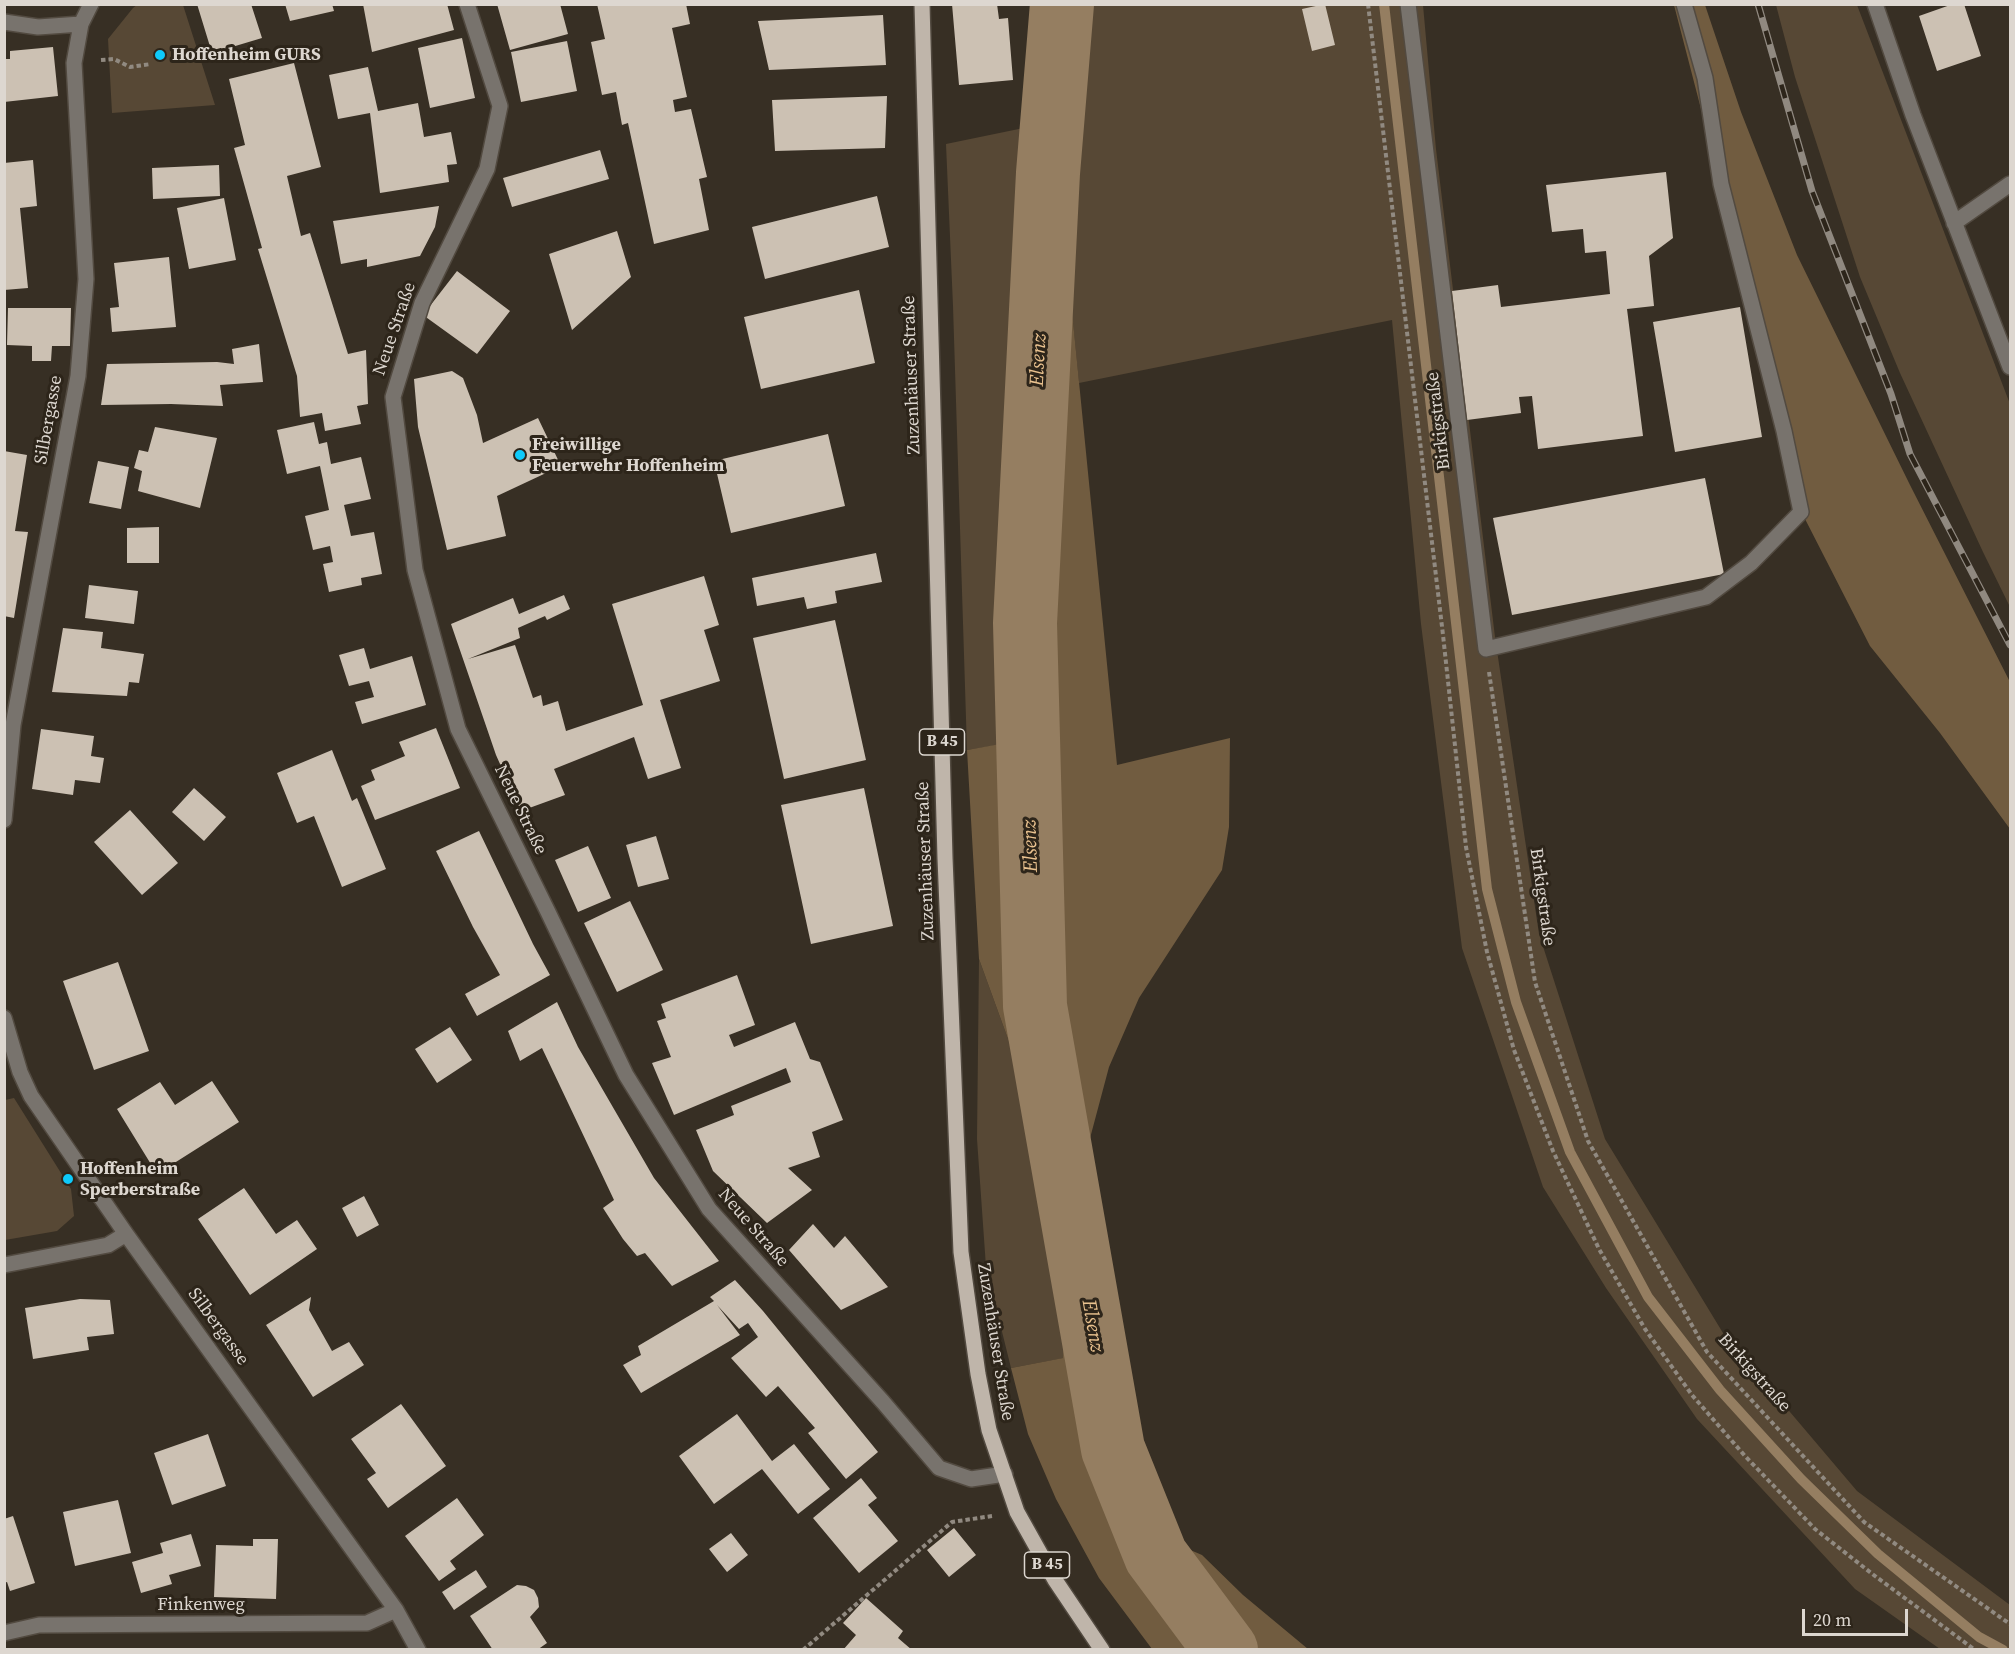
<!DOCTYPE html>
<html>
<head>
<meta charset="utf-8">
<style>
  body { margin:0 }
  #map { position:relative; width:2015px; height:1654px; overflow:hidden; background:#372f24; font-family:"Source Serif 4",serif }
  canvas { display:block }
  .frame { position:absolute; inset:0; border:6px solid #ddd7d0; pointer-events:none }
  .scale { position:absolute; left:1802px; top:1609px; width:106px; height:27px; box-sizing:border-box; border:3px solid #ddd7d0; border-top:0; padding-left:8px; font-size:18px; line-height:21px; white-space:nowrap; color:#ddd7d0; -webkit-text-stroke:4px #2d251a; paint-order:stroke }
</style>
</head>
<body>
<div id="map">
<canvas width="2015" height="1654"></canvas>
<div class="frame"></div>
<div class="scale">20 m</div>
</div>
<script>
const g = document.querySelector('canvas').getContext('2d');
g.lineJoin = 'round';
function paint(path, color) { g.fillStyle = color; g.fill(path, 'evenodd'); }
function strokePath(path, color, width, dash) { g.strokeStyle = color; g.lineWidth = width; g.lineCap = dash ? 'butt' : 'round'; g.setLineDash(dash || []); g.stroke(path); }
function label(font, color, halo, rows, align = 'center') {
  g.font = font + ' "Source Serif 4",serif'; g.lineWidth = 6; g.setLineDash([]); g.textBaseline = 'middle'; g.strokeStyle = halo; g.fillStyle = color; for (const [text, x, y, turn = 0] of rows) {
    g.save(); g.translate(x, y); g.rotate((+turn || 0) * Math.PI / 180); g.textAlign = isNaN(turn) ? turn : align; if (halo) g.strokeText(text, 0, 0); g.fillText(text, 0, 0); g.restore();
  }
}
paint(new Path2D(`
  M 138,4 L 183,5 L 215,105 L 112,113 L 108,39 L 133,8 Z
  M 1070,5 L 1423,5 L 1436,149 L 1495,637 L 1539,934 L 1605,1139 L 1723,1333 L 1857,1491 L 2010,1605 L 2010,1649 L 1940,1649 L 1855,1589 L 1697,1419 L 1606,1288 L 1543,1187 L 1462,948 L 1421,624 L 1392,320 L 1079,383 L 1057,160 Z
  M 1776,5 L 1857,5 L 2010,404 L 2010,607 L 1983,552 L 1900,373 L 1860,277 L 1795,77 Z
  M 1043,124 C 1031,330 1025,535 1022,741 L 967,750 L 953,306 L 946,144 Z
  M 979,959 L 1037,1119 L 1064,1321 L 1064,1358 L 1011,1368 L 986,1267 L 977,1139 Z
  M 14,1098 L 71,1189 L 74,1216 L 57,1231 L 5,1240 L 5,1100 Z`), '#574835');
paint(new Path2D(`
  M 1056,5 L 1070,5 L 1057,160 L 1117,765 L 1230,738 L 1229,827 L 1222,870 L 1139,998 L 1109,1067 L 1077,1187 L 1127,1452 L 1160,1537 L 1202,1555 L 1243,1595 L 1308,1649 L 1152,1649 L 1099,1578 L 1056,1499 L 1028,1434 L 1011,1368 L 1063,1358 L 1064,1321 L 1037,1119 L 979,959 L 967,750 L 1022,740 L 1026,501 L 1035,262 L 1043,124 Z
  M 1674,5 L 1705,5 L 1741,112 L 1797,255 L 1910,485 L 2010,682 L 2010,829 L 1940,733 L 1870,646 L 1804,517 L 1716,127 L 1701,109 Z`), '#715c40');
strokePath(new Path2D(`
  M 1384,4 L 1487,889 L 1516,1002 L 1570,1152 L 1648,1297 L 1720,1390 L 1801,1479 L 1878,1554 L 1979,1637 L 2003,1650`), '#957e61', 10);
strokePath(new Path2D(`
  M 1062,4 L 1048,173 L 1025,623 L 1035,1006 L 1113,1449 L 1156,1556 L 1226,1650`), '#957e61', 64);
paint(new Path2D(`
  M 197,4 L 251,4 L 262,38 L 212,53 Z
  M 285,4 L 332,4 L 334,11 L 290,21 Z
  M 363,4 L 447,4 L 454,30 L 372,52 Z
  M 497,4 L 560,4 L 568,34 L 510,50 Z
  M 597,4 L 686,4 L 690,24 L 672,28 L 687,97 L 673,100 L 675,112 L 691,109 L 707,177 L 699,179 L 709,230 L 654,244 L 628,123 L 622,125 L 616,92 L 602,95 L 591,42 L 605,39 Z
  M 952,4 L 997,4 L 999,19 L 1008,18 L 1013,80 L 959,85 Z
  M 1325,4 L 1335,45 L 1312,51 L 1302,9 Z
  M 1953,4 L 1964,4 L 1981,56 L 1937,71 L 1919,16 Z
  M 883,15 L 886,65 L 769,70 L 758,21 Z
  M 462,38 L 475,98 L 430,108 L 418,48 Z
  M 567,41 L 577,91 L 521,102 L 511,52 Z
  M 53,47 L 58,96 L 4,102 L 4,59 L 10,59 L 10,51 Z
  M 294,63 L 321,167 L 287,176 L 301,236 L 310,233 L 348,354 L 366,350 L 368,404 L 357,406 L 361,424 L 325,431 L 322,413 L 300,417 L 297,376 L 258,249 L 262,248 L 234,148 L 245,145 L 229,79 Z
  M 368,67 L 378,111 L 418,103 L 424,137 L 451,132 L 457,164 L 447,165 L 449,182 L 380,193 L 370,113 L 338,119 L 329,75 Z
  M 887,96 L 885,148 L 775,151 L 772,100 Z
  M 600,150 L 609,179 L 512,207 L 503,178 Z
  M 33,160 L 37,206 L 20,208 L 28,288 L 4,290 L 4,163 Z
  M 219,165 L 220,196 L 153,199 L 152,168 Z
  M 1666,172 L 1673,238 L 1649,256 L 1654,306 L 1627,309 L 1643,436 L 1538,449 L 1532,396 L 1519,397 L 1521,413 L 1467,420 L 1452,291 L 1498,285 L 1501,307 L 1610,294 L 1606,251 L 1585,253 L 1583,229 L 1552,232 L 1546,185 Z
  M 877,196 L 889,247 L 765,279 L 752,227 Z
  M 224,198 L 236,260 L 189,269 L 177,208 Z
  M 439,206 L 435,227 L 420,256 L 367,267 L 367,259 L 341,264 L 333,221 Z
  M 617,231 L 631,277 L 572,330 L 549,254 Z
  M 169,257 L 176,327 L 112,332 L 110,308 L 119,307 L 114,263 Z
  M 457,271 L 510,311 L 477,354 L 423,315 Z
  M 859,290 L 875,363 L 761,389 L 744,317 Z
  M 1740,307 L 1762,437 L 1675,452 L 1653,322 Z
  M 8,308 L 71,308 L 70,346 L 52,346 L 51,361 L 32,361 L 32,346 L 7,345 Z
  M 259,344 L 263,382 L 220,385 L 223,406 L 171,404 L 101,405 L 107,364 L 217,362 L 234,364 L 232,349 Z
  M 452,371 L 463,378 L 477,415 L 483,443 L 538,418 L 561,466 L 497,496 L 506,536 L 447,550 L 418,427 L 414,379 Z
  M 314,422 L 319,444 L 327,442 L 331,464 L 361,457 L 371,499 L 344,505 L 351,536 L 374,532 L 382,574 L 361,578 L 362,585 L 329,592 L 323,564 L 333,562 L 330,546 L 313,550 L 305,516 L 329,510 L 320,466 L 287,474 L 277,430 Z
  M 155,427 L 217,438 L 200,508 L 138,491 L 142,471 L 134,468 L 139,450 L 148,452 Z
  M 828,434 L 845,506 L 731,533 L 714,461 Z
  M 4,451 L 27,455 L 15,531 L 28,532 L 14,618 L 4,616 Z
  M 98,461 L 129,467 L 121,509 L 89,503 Z
  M 1705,478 L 1724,574 L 1512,615 L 1493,518 Z
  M 159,527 L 159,563 L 127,563 L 127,528 Z
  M 876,553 L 882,582 L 835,591 L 837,603 L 807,609 L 804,597 L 757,606 L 752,578 Z
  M 704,576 L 719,625 L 704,630 L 720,681 L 660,700 L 681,768 L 648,779 L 634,737 L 554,769 L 565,795 L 521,811 L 496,755 L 451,624 L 513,598 L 519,614 L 564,595 L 570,609 L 547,620 L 545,616 L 518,628 L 520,638 L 468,659 L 515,645 L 533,698 L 541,695 L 543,706 L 558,701 L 566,731 L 643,705 L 612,604 Z
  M 89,585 L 138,591 L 134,624 L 85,618 Z
  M 835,620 L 866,760 L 784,779 L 753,638 Z
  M 63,628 L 103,632 L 101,648 L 144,654 L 139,683 L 129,682 L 127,696 L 52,692 Z
  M 364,648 L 370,669 L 412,656 L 426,705 L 362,724 L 355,702 L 374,697 L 369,681 L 349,686 L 339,655 Z
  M 436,728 L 460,788 L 375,820 L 361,786 L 375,780 L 371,770 L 405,756 L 399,742 Z
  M 41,729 L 94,736 L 91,756 L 104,758 L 100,783 L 75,780 L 73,795 L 32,789 Z
  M 332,750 L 352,801 L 357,798 L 386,869 L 342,887 L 314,816 L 297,823 L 277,773 Z
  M 194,788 L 226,817 L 204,841 L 172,812 Z
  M 864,788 L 893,926 L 811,944 L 781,805 Z
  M 130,810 L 178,863 L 142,895 L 94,842 Z
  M 479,831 L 533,944 L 550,975 L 477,1016 L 465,994 L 500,975 L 473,927 L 436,851 Z
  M 656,836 L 669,879 L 638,887 L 626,845 Z
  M 588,846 L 611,898 L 578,912 L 555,860 Z
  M 630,901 L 663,970 L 617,992 L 584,923 Z
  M 118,962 L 149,1051 L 94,1070 L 63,981 Z
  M 737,975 L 755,1025 L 729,1035 L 734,1047 L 795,1022 L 810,1059 L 820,1062 L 843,1120 L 812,1132 L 820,1157 L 788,1168 L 812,1190 L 767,1223 L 713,1171 L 696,1130 L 734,1115 L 731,1106 L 791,1082 L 786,1068 L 674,1115 L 652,1063 L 671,1057 L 657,1021 L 666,1018 L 661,1004 Z
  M 557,1002 L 578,1047 L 654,1178 L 719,1261 L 672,1286 L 645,1253 L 637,1256 L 623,1239 L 603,1208 L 614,1200 L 542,1048 L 520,1061 L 508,1031 Z
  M 450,1027 L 472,1060 L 437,1083 L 415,1049 Z
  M 212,1081 L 239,1122 L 157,1174 L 117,1109 L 160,1082 L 175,1105 Z
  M 244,1188 L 276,1234 L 297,1220 L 317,1249 L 250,1295 L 198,1219 Z
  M 364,1196 L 379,1225 L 357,1237 L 342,1208 Z
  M 813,1224 L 834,1248 L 845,1236 L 888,1287 L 841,1310 L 789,1250 Z
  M 735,1280 L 763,1311 L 878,1452 L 846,1479 L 808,1433 L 815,1428 L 778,1386 L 766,1397 L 731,1358 L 758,1337 L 748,1323 L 739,1329 L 717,1305 L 740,1335 L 641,1393 L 623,1365 L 641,1355 L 638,1346 L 714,1301 L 710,1297 Z
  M 311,1297 L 309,1310 L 332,1351 L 349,1342 L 364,1365 L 313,1397 L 266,1325 Z
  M 80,1299 L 110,1300 L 114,1334 L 87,1337 L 89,1350 L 33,1359 L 25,1308 Z
  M 401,1404 L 446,1466 L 388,1508 L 367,1479 L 376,1473 L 351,1439 Z
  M 737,1414 L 772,1461 L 794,1444 L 830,1489 L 798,1514 L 762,1469 L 714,1504 L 679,1456 Z
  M 208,1434 L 226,1486 L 172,1505 L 154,1453 Z
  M 861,1478 L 877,1498 L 868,1505 L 898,1541 L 859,1573 L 813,1518 Z
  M 457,1498 L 484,1535 L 450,1561 L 456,1569 L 439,1581 L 405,1536 Z
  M 118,1500 L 131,1553 L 75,1566 L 63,1512 Z
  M 13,1516 L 35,1583 L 10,1591 L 7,1582 L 4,1583 L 4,1519 Z
  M 954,1528 L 976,1555 L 949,1577 L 927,1550 Z
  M 731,1533 L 748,1555 L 727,1572 L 709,1549 Z
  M 191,1534 L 201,1566 L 169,1575 L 172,1584 L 141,1593 L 132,1562 L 163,1553 L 160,1543 Z
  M 253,1539 L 278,1539 L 276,1599 L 214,1597 L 216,1545 L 253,1546 Z
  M 476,1570 L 487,1587 L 454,1610 L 442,1592 Z
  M 517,1585 L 526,1586 L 534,1590 L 538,1598 L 539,1607 L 530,1617 L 547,1643 L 537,1650 L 493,1650 L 470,1616 Z
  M 866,1598 L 903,1631 L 898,1638 L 912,1650 L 843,1650 L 856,1635 L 843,1623 Z`), '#ccc1b3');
const minor = new Path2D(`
  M 467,4 L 500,106 L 487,169 L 422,303 L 393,397 L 415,570 L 458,729 L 548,912 L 626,1075 L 709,1209 L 883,1402 L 939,1468 L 971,1479 L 1005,1474
  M 1408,4 L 1486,649 L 1706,597 L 1751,563 L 1801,512 L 1784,431 L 1721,184 L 1705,78 L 1684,4
  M 1875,4 L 1913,115 L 2010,367
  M 4,22 L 38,27 L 81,24
  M 1954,223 L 2010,184
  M 4,820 L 13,725 L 78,376 L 86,279 L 74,63 L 81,24 L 91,4
  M 4,1018 L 20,1072 L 31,1096 L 126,1234 L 396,1610 L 418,1650
  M 4,1265 L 108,1245 L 126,1234
  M 4,1633 L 39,1625 L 367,1623 L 396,1610`);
const major = new Path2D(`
  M 922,4 L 945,858 L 961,1252 L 978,1374 L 989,1430 L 1017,1512 L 1055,1580 L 1102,1650`);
strokePath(minor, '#524a40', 18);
strokePath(major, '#524a40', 18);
strokePath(new Path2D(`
  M 1368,4 L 1443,635 L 1466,847 L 1487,952 L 1514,1050 L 1553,1151 L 1599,1249 L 1645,1329 L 1692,1395 L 1745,1456 L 1815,1529 L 1875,1576 L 1975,1650
  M 101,60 L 114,59 L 130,67 L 151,64
  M 1489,672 L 1535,982 L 1588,1141 L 1707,1352 L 1864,1522 L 2010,1624
  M 803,1650 L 952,1522 L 992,1516`), '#918a81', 4, [4.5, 3]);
strokePath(minor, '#78736d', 15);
strokePath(major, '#bfb5aa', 15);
const rail = new Path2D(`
  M 1758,4 L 1812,191 L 1891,394 L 1910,454 L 2010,645`);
strokePath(rail, '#908980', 7);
strokePath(rail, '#2d251a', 4.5, [14]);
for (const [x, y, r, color] of [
  [160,55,6,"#0ecafa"],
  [520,455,6,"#0ecafa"],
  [68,1179,6,"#0ecafa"]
]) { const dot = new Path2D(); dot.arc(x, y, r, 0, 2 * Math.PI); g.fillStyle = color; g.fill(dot); strokePath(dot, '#2d251a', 2); }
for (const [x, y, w] of [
  [942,742,45],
  [1047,1565,45]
]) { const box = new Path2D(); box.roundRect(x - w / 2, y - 13, w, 26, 4.5); g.fillStyle = '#2d251a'; g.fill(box); strokePath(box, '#ddd7d0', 1.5); }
label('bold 16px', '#ddd7d0', null, [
  ["B 45",942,742],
  ["B 45",1047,1565]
]);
label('bold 18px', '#ddd7d0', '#2d251a', [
  ["Hoffenheim GURS",172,55],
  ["Freiwillige",532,445],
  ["Feuerwehr Hoffenheim",532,466],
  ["Hoffenheim",80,1169],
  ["Sperberstraße",80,1190]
], 'left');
label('18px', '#ddd7d0', '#2d251a', [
  ["Neue Straße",395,329,-71],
  ["Zuzenhäuser Straße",912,375,-92],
  ["Silbergasse",49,420,-80],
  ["Birkigstraße",1439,421,-97],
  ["Neue Straße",520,810,64],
  ["Zuzenhäuser Straße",926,861,-92],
  ["Birkigstraße",1542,897,82],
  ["Neue Straße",753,1228,49],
  ["Silbergasse",218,1327,54],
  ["Zuzenhäuser Straße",995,1342,81],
  ["Birkigstraße",1754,1373,48],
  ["Finkenweg",201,1605]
]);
label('italic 20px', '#eac28f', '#2d251a', [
  ["Elsenz",1039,360,-87],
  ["Elsenz",1031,846,-92],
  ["Elsenz",1092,1326,80]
]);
</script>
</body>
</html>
